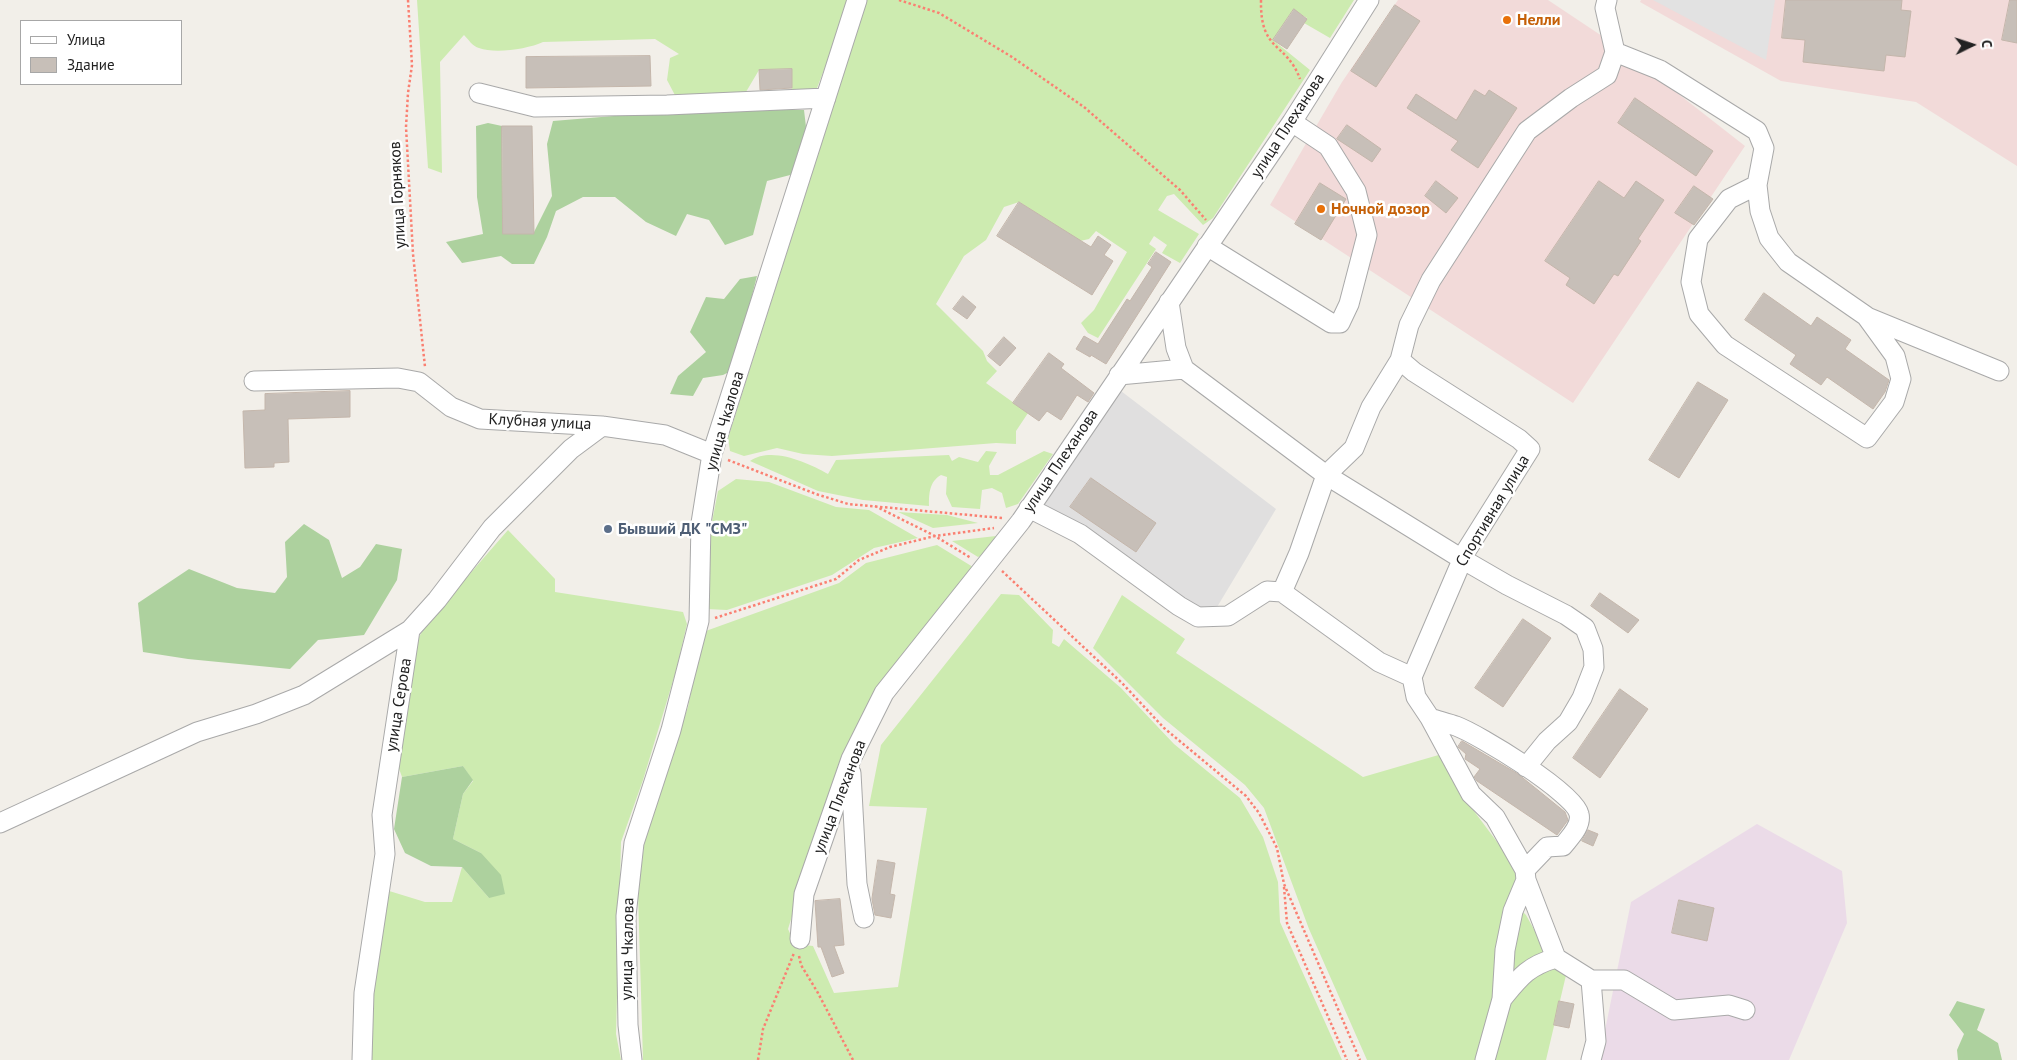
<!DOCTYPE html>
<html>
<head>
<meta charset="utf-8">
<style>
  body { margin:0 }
  #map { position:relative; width:2017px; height:1060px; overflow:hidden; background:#f2efe9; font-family:"PT Sans",sans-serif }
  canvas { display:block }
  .legend { position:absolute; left:20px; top:20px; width:162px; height:65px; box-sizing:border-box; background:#fff; border:1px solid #a7a7a7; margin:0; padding:6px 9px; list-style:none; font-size:15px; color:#222 }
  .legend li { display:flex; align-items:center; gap:10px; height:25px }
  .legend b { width:25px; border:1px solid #a7a7a7 }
  .north { position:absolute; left:1947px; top:20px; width:50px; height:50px; -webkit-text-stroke:4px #fff; paint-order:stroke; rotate:86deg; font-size:14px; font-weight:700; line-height:20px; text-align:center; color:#222 }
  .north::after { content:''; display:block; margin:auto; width:18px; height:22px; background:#222; clip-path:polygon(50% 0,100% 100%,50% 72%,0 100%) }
</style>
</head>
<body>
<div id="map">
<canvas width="2017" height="1060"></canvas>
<ul class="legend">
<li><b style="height:6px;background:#fff"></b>Улица</li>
<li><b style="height:14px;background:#c7bfb8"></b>Здание</li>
</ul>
<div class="north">С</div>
</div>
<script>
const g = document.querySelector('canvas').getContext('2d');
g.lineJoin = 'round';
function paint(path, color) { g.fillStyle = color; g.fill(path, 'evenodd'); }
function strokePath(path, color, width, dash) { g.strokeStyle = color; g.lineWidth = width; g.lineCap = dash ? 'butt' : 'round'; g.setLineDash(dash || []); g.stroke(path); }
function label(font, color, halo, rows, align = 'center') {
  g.font = font + ' "PT Sans",sans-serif'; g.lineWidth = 5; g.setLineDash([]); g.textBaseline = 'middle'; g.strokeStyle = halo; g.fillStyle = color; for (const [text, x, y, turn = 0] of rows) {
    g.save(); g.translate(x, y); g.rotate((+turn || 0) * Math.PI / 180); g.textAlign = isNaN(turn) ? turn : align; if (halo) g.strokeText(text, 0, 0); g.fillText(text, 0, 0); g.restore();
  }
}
paint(new Path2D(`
  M 1117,388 L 1276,509 L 1208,622 L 1037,500 Z`), '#e0dfdf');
paint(new Path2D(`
  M 1398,0 L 1548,0 L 1617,46 L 1745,146 L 1573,403 L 1270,205 L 1342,82 Z
  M 1641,0 L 2017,0 L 2017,166 L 1916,102 L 1781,81 L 1640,2 Z`), '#f2dad9');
paint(new Path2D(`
  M 1757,824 L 1842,871 L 1847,923 L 1789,1060 L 1599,1060 L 1631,902 Z`), '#ebdbe8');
paint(new Path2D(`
  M 417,0 L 846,0 L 847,10 L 817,88 L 792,94 L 791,69 L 759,70 L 743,97 L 677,99 L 667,80 L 670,58 L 679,54 L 655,39 L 543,42 C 528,49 495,54 479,48 C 473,47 468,39 464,35 L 440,62 L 442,173 L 428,168 Z
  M 867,0 L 1354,0 L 1330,38 L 1304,23 L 1307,18 L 1293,10 L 1273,40 L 1310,70 L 1213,218 L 1203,225 L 1174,194 L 1167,196 L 1158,210 L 1199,234 L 1180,263 L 1162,253 L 1167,245 L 1154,236 L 1149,244 L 1156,249 L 1098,338 L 1088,333 L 1081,323 L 1094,310 L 1127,252 L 1096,231 L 1089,239 L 1080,241 L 1019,202 L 1004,207 L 986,240 L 964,256 L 936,304 L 983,351 L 987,361 L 997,371 L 986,383 L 1028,413 L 1016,431 L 1016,444 L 996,443 L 832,456 L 803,454 L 777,448 L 744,456 L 730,451 L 728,438 Z
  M 986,451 L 997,452 L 989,466 L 990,475 L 998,475 L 1044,451 L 1053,454 L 1018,504 L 1006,508 L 1002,493 L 992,488 L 982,490 L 980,509 L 952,507 L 946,494 L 947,477 L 941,475 C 929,482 929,494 929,506 L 863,500 L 818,491 L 750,461 C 772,446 808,463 828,474 L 836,460 L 949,455 L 952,461 L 959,457 L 978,462 Z
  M 736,479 L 769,482 L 836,507 L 869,510 L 918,538 L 874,548 L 832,575 L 727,610 L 707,609 L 711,527 L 718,491 Z
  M 898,512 L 947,515 L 978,523 L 933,528 Z
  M 508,530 L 555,579 L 555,592 L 683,612 L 687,624 L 676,671 L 643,780 L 621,842 L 616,1034 L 621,1060 L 371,1060 L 369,1034 L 386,890 L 425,902 L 452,902 L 462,867 L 489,898 L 481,853 L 453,839 L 463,794 L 473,781 L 463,766 L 402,777 L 397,763 L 415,644 L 427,623 Z
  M 996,536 L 984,554 L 978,557 L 952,541 Z
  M 937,545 L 973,567 L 831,791 L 788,929 L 795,944 L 813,946 L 834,993 L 898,987 L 927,808 L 869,806 L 881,745 L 1001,594 L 1019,595 L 1053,630 L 1052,643 L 1059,647 L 1064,639 L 1121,688 L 1174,744 L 1240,798 L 1263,837 L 1278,882 L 1280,922 L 1342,1060 L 643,1060 L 638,894 L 647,822 L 688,707 L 703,632 L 839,583 L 866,563 Z
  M 1122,595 L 1185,639 L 1176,653 L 1363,777 L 1442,754 L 1465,799 L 1515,866 L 1517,886 L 1496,1002 L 1479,1060 L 1367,1060 L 1309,929 L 1264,808 L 1245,785 L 1163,718 L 1093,648 Z
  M 1520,909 L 1526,915 L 1546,951 L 1511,978 L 1509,965 Z
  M 1547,967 L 1567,971 L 1546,1060 L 1490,1060 C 1504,1013 1503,994 1547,967 Z`), '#cdebb0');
paint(new Path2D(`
  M 686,110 L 804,110 L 806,127 L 794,174 L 767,181 L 753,235 L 725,245 L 709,220 L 687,214 L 676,236 L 646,222 L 615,197 L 583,197 L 556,211 L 547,237 L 534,264 L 512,264 L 501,256 L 462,263 L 446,242 L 483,234 L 477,197 L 476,126 L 488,123 L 502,126 L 503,234 L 533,234 L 552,196 L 547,144 L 553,121 Z
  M 757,276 L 733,370 L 723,375 L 703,378 L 693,396 L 670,394 L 678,376 L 706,352 L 690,332 L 706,297 L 724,299 L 740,279 Z
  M 304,524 L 329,540 L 342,578 L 360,567 L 376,544 L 402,549 L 397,580 L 364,635 L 318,640 L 290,669 L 188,659 L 143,652 L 138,603 L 189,569 L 237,588 L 275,593 L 287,577 L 285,542 Z
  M 463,766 L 473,780 L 463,794 L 453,839 L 481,853 L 501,875 L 505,894 L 489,898 L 462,867 L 431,866 L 405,853 L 394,829 L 402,777 Z
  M 1957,1001 L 1985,1009 L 1977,1030 L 1998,1043 L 2002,1060 L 1958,1060 L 1957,1050 L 1964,1034 L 1949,1015 Z`), '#add19e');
paint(new Path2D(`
  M 1653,0 L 1775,0 L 1766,60 Z`), '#e2e2e2');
const building = new Path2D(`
  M 1786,0 L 1902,0 L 1901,10 L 1911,11 L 1905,57 L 1886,55 L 1884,71 L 1803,62 L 1805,40 L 1782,38 Z
  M 2010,0 L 2017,0 L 2017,43 L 2002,40 Z
  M 1395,5 L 1420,21 L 1376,87 L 1351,71 Z
  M 1294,9 L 1307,19 L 1287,49 L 1273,40 Z
  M 650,56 L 651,86 L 526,88 L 526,57 Z
  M 792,69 L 792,88 L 760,90 L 759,70 Z
  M 1475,90 L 1485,96 L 1489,90 L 1517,108 L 1478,168 L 1451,150 L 1458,141 L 1407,108 L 1416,94 L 1456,120 Z
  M 1635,98 L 1713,151 L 1696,176 L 1618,123 Z
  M 1347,125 L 1381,149 L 1372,162 L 1337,139 Z
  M 502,126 L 532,126 L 534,234 L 503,234 Z
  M 1436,181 L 1458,198 L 1446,213 L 1425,196 Z
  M 1599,181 L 1624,198 L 1636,181 L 1664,200 L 1638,239 L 1641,241 L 1618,276 L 1614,274 L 1594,304 L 1566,285 L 1570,278 L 1545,261 Z
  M 1320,183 L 1346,199 L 1321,240 L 1295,224 Z
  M 1694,186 L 1713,199 L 1694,225 L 1675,213 Z
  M 1019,202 L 1091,247 L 1098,236 L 1111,245 L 1104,255 L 1113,261 L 1092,295 L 997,236 Z
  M 1156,252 L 1171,262 L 1106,364 L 1091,355 L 1090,357 L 1076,349 L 1084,336 L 1098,344 L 1127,299 L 1130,301 L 1152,267 L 1148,264 Z
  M 1764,293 L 1811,326 L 1817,317 L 1851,340 L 1845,349 L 1889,380 L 1885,392 L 1873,409 L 1827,377 L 1821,385 L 1790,364 L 1796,355 L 1745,320 Z
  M 963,296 L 976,307 L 967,319 L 953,309 Z
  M 1004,337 L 1016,348 L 1000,366 L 988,356 Z
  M 1049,353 L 1064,364 L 1061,368 L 1094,393 L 1088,402 L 1077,395 L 1061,420 L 1047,411 L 1039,421 L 1013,403 Z
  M 1698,382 L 1728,400 L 1679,478 L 1649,460 Z
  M 350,391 L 350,417 L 288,419 L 289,462 L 274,463 L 274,467 L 245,468 L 243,411 L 265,410 L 265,394 Z
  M 1091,478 L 1156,523 L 1136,552 L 1070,507 Z
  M 1600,593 L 1639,620 L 1628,633 L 1591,606 Z
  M 1523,619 L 1551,638 L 1503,707 L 1475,688 Z
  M 1620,689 L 1648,709 L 1600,778 L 1573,758 Z
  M 1462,741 L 1518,774 L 1565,812 L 1568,820 L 1557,835 L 1477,781 L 1474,777 L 1480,769 L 1465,759 L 1466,754 L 1458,747 Z
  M 1588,830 L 1598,834 L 1593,846 L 1582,841 Z
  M 878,860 L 895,863 L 890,894 L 895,895 L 891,918 L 875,915 L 872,899 Z
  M 840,899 L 844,945 L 834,946 L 844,973 L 832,977 L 821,947 L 818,947 L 815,901 Z
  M 1679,900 L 1714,908 L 1707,941 L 1672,933 Z
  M 1559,1001 L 1574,1004 L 1569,1028 L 1554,1025 Z`);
paint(building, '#c7bfb8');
strokePath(building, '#c4b6ab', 1);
const minor = new Path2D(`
  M 1615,52 L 1660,70 L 1757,131 L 1764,148 L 1757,185 L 1729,199 L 1698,239 L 1691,282 L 1699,314 L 1725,345 L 1867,438 L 1894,402 L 1901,379 L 1895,356 L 1866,316 L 1788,262 L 1769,238 L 1760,211 L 1757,185
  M 479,93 L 535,107 L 667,105 L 826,98
  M 1207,246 L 1331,323 L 1340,323 L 1349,304 L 1367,235 L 1356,191 L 1328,146 L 1292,122
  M 1169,302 L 1176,348 L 1184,369
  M 1867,317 L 1999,371
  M 1119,375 L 1184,369 L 1326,475 L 1462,559 L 1507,585 L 1566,615 L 1585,628 L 1593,649 L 1594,667 L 1582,698 L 1568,722 L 1547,741 L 1526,767
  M 254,381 L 398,378 L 419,382 L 451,407 L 480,419 L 602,426 L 665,435 L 712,454
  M 1029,508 L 1080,534 L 1179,606 L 1198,617 L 1228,616 L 1267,591 L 1282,592 L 1379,662 L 1412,677
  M 1282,592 L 1299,553 L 1326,475 L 1354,448 L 1371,407 L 1400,360
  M 1430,718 C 1439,721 1448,723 1456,726 C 1478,734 1575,793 1579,814 C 1582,826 1570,837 1563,846 L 1547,847 L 1525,870
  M 851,773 L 857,884 L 864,918
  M 0,823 L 197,732 L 256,714 L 304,695 L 410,630
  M 1526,880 L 1556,958 L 1591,980 L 1596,1041 L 1591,1060
  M 800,939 L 804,894 L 851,759 L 884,693 L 1021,521 L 1292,122 L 1369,0
  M 1591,980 L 1624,980 L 1674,1010 L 1729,1005 L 1745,1010
  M 1502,999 C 1520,977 1528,966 1556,958
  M 362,1060 L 364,993 L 385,854 L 382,815 L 410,630 L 437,600 L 492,528 L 571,449 L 602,426
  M 632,1060 L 628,1025 L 626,916 L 634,843 L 671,730 L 699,621 L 701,523 L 712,454 L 857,0
  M 1485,1060 L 1502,999 L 1505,950 L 1513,911 L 1526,880 L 1525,870 L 1495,817 L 1471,794 L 1430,718 L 1416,697 L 1412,677 L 1466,551 L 1530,449 L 1519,439 L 1414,372 L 1400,360 L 1409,325 L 1431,280 L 1527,131 L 1571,98 L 1607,75 L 1615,52 L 1605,8 L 1607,0`);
strokePath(minor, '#a9a9a9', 21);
strokePath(new Path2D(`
  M 408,0 L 412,65 L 408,93 L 406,127 L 413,254 L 425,367
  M 899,0 L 939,13 L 1012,57 L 1084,107 L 1180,190 L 1206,220
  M 1261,0 C 1260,53 1286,41 1300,79
  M 728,460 L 816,494 L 848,504 L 1002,518
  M 875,506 L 935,536 L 971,558
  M 1002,571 L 1122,683 L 1164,728 L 1246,796 L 1259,813 L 1277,848 L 1284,884 L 1360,1060
  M 715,618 L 836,579 L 859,560 L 890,547 L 935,536 L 994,528
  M 1284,887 L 1287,923 L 1347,1060
  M 799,956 L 801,965 L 818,993 L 853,1060
  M 758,1060 L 763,1029 L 794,953`), '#fa8072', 2.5, [2.5, 2.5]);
strokePath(minor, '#fff', 19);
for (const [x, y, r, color] of [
  [1507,20,5,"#e8710a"],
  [1321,209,5,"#e8710a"],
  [608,529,5,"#5c6f8a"]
]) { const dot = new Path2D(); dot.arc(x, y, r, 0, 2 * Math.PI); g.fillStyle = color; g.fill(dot); strokePath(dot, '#fff', 2); }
label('bold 16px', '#c56008', '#fff', [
  ["Нелли",1517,20],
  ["Ночной дозор",1331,209]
], 'left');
label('16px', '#222', '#fff', [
  ["улица Плеханова",1288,126,-57],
  ["улица Горняков",398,195,-93],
  ["улица Чкалова",725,421,-74],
  ["Клубная улица",540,422,3],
  ["улица Плеханова",1061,461,-56],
  ["Спортивная улица",1493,511,-59],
  ["улица Серова",399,705,-81],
  ["улица Плеханова",840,797,-69],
  ["улица Чкалова",628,949,-89]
]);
label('bold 16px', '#4e5e75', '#fff', [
  ["Бывший ДК \"СМЗ\"",618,529]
], 'left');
</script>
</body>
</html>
